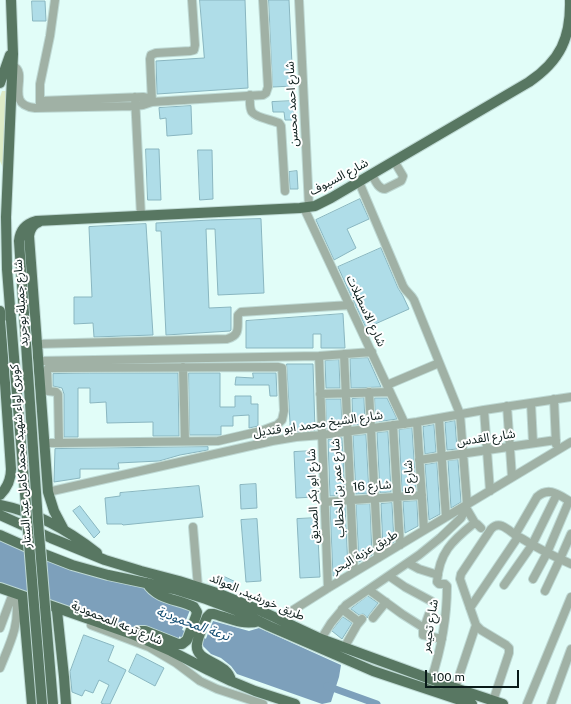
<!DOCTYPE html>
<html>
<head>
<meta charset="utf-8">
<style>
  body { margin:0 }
  #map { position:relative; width:571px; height:704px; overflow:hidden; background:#e1fdf8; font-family:"Public Sans",sans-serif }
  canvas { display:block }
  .scale { position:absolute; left:425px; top:670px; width:94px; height:18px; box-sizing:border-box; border:2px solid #091b19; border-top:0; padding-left:5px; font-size:12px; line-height:14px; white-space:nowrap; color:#091b19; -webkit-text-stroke:3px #fff; paint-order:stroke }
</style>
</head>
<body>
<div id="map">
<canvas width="571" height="704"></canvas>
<div class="scale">100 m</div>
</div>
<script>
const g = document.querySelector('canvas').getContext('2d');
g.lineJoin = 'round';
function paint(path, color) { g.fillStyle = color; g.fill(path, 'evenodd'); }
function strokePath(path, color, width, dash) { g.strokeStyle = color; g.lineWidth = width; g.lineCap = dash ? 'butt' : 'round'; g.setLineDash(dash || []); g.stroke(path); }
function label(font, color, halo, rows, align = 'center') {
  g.font = font + ' "Public Sans","Noto Sans Arabic",sans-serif'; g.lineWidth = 4; g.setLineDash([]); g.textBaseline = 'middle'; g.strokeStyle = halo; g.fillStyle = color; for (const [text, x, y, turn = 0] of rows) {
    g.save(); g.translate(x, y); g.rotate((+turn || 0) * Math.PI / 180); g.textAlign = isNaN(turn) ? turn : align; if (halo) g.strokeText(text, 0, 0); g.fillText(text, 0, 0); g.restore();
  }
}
paint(new Path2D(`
  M 2,91 L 6,91 L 3,168 L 0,161 L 0,97 Z`), '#ddecc7');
paint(new Path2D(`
  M 0,538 L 144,586 L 190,610 L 178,640 L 130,630 L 0,585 Z
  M 213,621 L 249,631 L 259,628 L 341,665 L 339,677 L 331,702 L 322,704 L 237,674 L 231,666 L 221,658 L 211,654 L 203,646 Z`), '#7da0bb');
strokePath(new Path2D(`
  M 172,630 L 213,645
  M 327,686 L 377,704`), '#7da0bb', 7);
const building = new Path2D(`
  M 200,0 L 245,0 L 248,88 L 157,94 L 156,61 L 204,58 Z
  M 269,0 L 289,0 L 293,86 L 273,87 Z
  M 32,1 L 45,1 L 46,21 L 33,21 Z
  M 293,101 L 294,120 L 285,120 L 284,112 L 273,112 L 272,102 Z
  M 191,106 L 192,134 L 167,136 L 166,118 L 160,119 L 159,108 Z
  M 146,149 L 159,149 L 161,200 L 148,200 Z
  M 198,150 L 212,150 L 213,199 L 200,200 Z
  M 297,171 L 298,189 L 290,189 L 289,172 Z
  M 360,199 L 369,219 L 347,229 L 356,248 L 334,260 L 316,220 Z
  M 261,219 L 264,293 L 218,295 L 215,229 L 206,229 L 209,308 L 231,307 L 231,330 L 230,331 L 166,335 L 161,231 L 156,231 L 156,223 L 210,220 Z
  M 146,224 L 153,335 L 94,337 L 93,323 L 74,324 L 74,297 L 92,297 L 89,227 Z
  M 381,248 L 398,288 L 403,296 L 409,309 L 366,328 L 338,267 Z
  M 343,314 L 345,348 L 321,348 L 321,334 L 313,334 L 313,348 L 246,348 L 246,321 Z
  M 368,358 L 381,387 L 351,388 L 350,359 Z
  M 339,360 L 340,388 L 326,388 L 325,361 Z
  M 287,364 L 313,364 L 315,430 L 290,432 L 290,423 Z
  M 90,373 L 178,373 L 179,436 L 153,436 L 153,422 L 107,423 L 106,402 L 90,403 L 90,388 L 78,388 L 78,437 L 64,437 L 64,394 L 62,388 L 53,386 L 53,374 Z
  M 189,373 L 220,373 L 220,407 L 235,407 L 235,396 L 251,396 L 251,404 L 258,404 L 258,426 L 249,428 L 249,415 L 233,416 L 233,426 L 221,426 L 221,435 L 190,435 Z
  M 253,373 L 276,373 L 277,396 L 270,396 L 269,385 L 235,385 L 236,377 L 253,378 Z
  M 364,398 L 365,424 L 353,425 L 352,399 Z
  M 375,398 L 387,398 L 397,419 L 376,422 Z
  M 326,399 L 341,399 L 342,427 L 327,429 Z
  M 455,421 L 457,449 L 447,450 L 445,423 Z
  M 434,425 L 436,452 L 425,454 L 423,427 Z
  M 412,428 L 416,490 L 402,491 L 399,430 Z
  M 388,432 L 391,492 L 380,493 L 377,433 Z
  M 366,435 L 369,493 L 356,494 L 353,436 Z
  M 342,438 L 345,495 L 330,496 L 328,440 Z
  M 208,447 L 208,450 L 180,455 L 159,461 L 118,463 L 119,469 L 80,469 L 80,478 L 54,482 L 55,449 Z
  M 313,451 L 315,497 L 296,498 L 294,452 Z
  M 458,460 L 461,502 L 451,508 L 448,461 Z
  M 437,463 L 440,514 L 429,520 L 425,465 Z
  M 256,484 L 257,508 L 241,509 L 240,485 Z
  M 199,486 L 203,517 L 123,525 L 122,524 L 107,524 L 105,498 L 120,496 L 120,493 Z
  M 417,501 L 418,526 L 405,533 L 403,502 Z
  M 392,503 L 394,542 L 383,548 L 381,504 Z
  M 370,504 L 372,555 L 359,562 L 356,505 Z
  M 80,506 L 100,532 L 94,538 L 73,511 Z
  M 345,506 L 348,567 L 340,568 L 340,573 L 333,576 L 330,507 Z
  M 317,518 L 320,577 L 300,578 L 297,519 Z
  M 257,519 L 261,581 L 246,582 L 241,520 Z
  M 223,576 L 238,583 L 234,591 L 219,585 Z
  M 368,596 L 378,603 L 369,615 L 367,618 L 365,615 L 363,614 L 359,615 L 351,609 Z
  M 343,617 L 352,623 L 342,639 L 332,631 Z
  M 84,635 L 114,646 L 108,661 L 126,670 L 110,704 L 104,704 L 101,703 L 109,685 L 99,680 L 93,693 L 85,690 L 82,696 L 72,692 L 70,672 Z
  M 137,654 L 164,668 L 155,686 L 129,672 Z`);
paint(building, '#afdde8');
strokePath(building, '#89b6c0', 1);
const minor = new Path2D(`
  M 299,0 L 309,207
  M 13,66 C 30,73 3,105 35,108 L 135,106 L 143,105 L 152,102 L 263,95 L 266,93 L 268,87 L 263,0
  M 250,95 C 250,100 249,108 252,112 C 255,117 271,120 276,122 L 279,123 L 281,126 L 285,191
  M 135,97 L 141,216
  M 40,101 L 143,97 L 148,98 L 152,102
  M 152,102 L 150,59 L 151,55 L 156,53 L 190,51 L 194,50 L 195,45 L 192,0
  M 40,106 L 40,84 L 50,36 L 55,0
  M 372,175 C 375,180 378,189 385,189 L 401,181 L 402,179 L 403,176 L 394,161
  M 359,182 L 403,286 C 406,292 411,294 414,300 L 460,414 L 467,504
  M 304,208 L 405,424
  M 37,344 L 227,339 C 241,335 237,327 238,315 L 241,312 L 350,305
  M 344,354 L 354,572
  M 319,356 L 328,588
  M 38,361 L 319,356 L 372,352
  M 183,367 L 185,441
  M 387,385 L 439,363
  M 369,392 L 378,558
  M 320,394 L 390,392
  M 554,399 L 556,444
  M 531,403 L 533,443
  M 507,406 L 512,477
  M 484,410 L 490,491
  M 439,419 L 446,517
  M 417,422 L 424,530
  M 393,425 L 400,545
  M 44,443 L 59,443 L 218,441 L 261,431 L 277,425 L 282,420 L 284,411 L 282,368 L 278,367 L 48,368 L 47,370 L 48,391 L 56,392 L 58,394 L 59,443
  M 419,460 L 556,440
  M 48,492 L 272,441 L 296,437 L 322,435 L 417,422 L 484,410 L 571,397
  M 325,502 L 422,495
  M 465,506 L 475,523
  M 193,527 L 198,587
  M 515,535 L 537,497 C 549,486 559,495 571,502
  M 408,563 L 419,569 L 438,575
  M 389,576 L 405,587 L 431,601
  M 533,579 L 547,553 L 569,501
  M 504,585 L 532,545 L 557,494
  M 369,590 L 402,614 L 424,628
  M 545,591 L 560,559 L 571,534
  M 470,608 L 518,537
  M 342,609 L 359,622
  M 429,614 L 423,631 L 423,635 L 442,639
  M 373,618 L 386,602
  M 279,619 L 328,588 L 571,442
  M 91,625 L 149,647 L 176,663 L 200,681 L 217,689 L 263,704
  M 0,628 L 12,596
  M 321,639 L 331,623 L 346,605 L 419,555 L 440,538 L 461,518 L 464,512 L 465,506
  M 344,648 L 357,625 L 362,619
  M 0,668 C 10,643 20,625 16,598
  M 431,680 C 441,650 447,618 447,586 L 445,584 L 439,584 L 437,582 C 439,553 452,541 473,524 L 477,524 L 481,528
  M 455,688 L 476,625
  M 493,701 L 509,653 L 509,648 L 506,645 L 481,630 L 476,625 L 460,579 L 461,574 L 491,529 C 494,526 497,524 502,526 C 509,529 514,535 521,538 C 537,548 553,556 571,564
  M 527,704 L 571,597
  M 551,704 L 571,649`);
const major = new Path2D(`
  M 11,0 L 13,54 L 6,217 L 7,269 L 11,320
  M 0,83 L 10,55
  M 39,222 C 33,224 30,229 29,236 L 48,492 L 54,511 L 64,530
  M 0,311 L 11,469 C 11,480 7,488 0,495
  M 24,314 L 19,241 C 20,230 25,224 36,221 L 300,208 L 315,206 L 331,198 L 529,82 C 560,61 571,38 570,0
  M 0,505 C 35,512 69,531 97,553
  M 0,515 L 51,538 L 105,560 L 141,571 L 179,581 L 217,593 L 259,610 L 321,639 L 455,688 L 503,704
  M 0,535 L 36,551 L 72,565 L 108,575 L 174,589 L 206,599 L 238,611 L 269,626 L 373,671 L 472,704
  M 0,588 L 132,634 L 171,651 L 208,670 L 231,681 L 255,691 L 295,704
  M 23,600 L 32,704
  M 57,611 L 64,677 L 66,704
  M 133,633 L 138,631 L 145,631 L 178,644 L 182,644 L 187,640 L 196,616 L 197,612 L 194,607 C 179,599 157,600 147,583
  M 231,681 C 228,661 194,663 197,644 C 198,635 204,625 207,617 L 210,614 L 214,614 C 228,618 244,626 259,621`);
strokePath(minor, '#bed9d4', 10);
strokePath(major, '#bed9d4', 12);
strokePath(minor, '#a0b1a5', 8);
strokePath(major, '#587762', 10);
const majorBridge = new Path2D(`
  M 24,314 L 38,522 L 53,704
  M 11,320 L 42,704`);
strokePath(majorBridge, '#bed9d4', 12, []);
strokePath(majorBridge, '#587762', 10);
label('12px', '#091b19', '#fff', [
  ["شارع احمد محسن",292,104,-93],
  ["شارع السيوف",339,177,-28],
  ["شارع جميلة بوحريد",21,303,-94],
  ["شارع الاسطبلات",366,311,65],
  ["شارع الشيخ محمد ابو قنديل",318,424,-8],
  ["شارع القدس",486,438,-8],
  ["كوبرى لواء شهيد محمد كامل عبد الستار",21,456,-94],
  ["شارع 5",409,477,-94],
  ["شارع 16",372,486,-4],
  ["شارع عمر بن الخطاب",338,488,-93],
  ["شارع ابو بكر الصديق",313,496,-92],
  ["طريق عزبة البحر",365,552,-31],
  ["طريق خورشيد, العوائد",257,597,23],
  ["شارع ترعه المحمودية",117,623,22],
  ["شارع تحيمر",430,626,-81]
]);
label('italic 13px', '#0e496f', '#fff', [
  ["ترعة المحمودية",193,624,20]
]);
</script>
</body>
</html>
